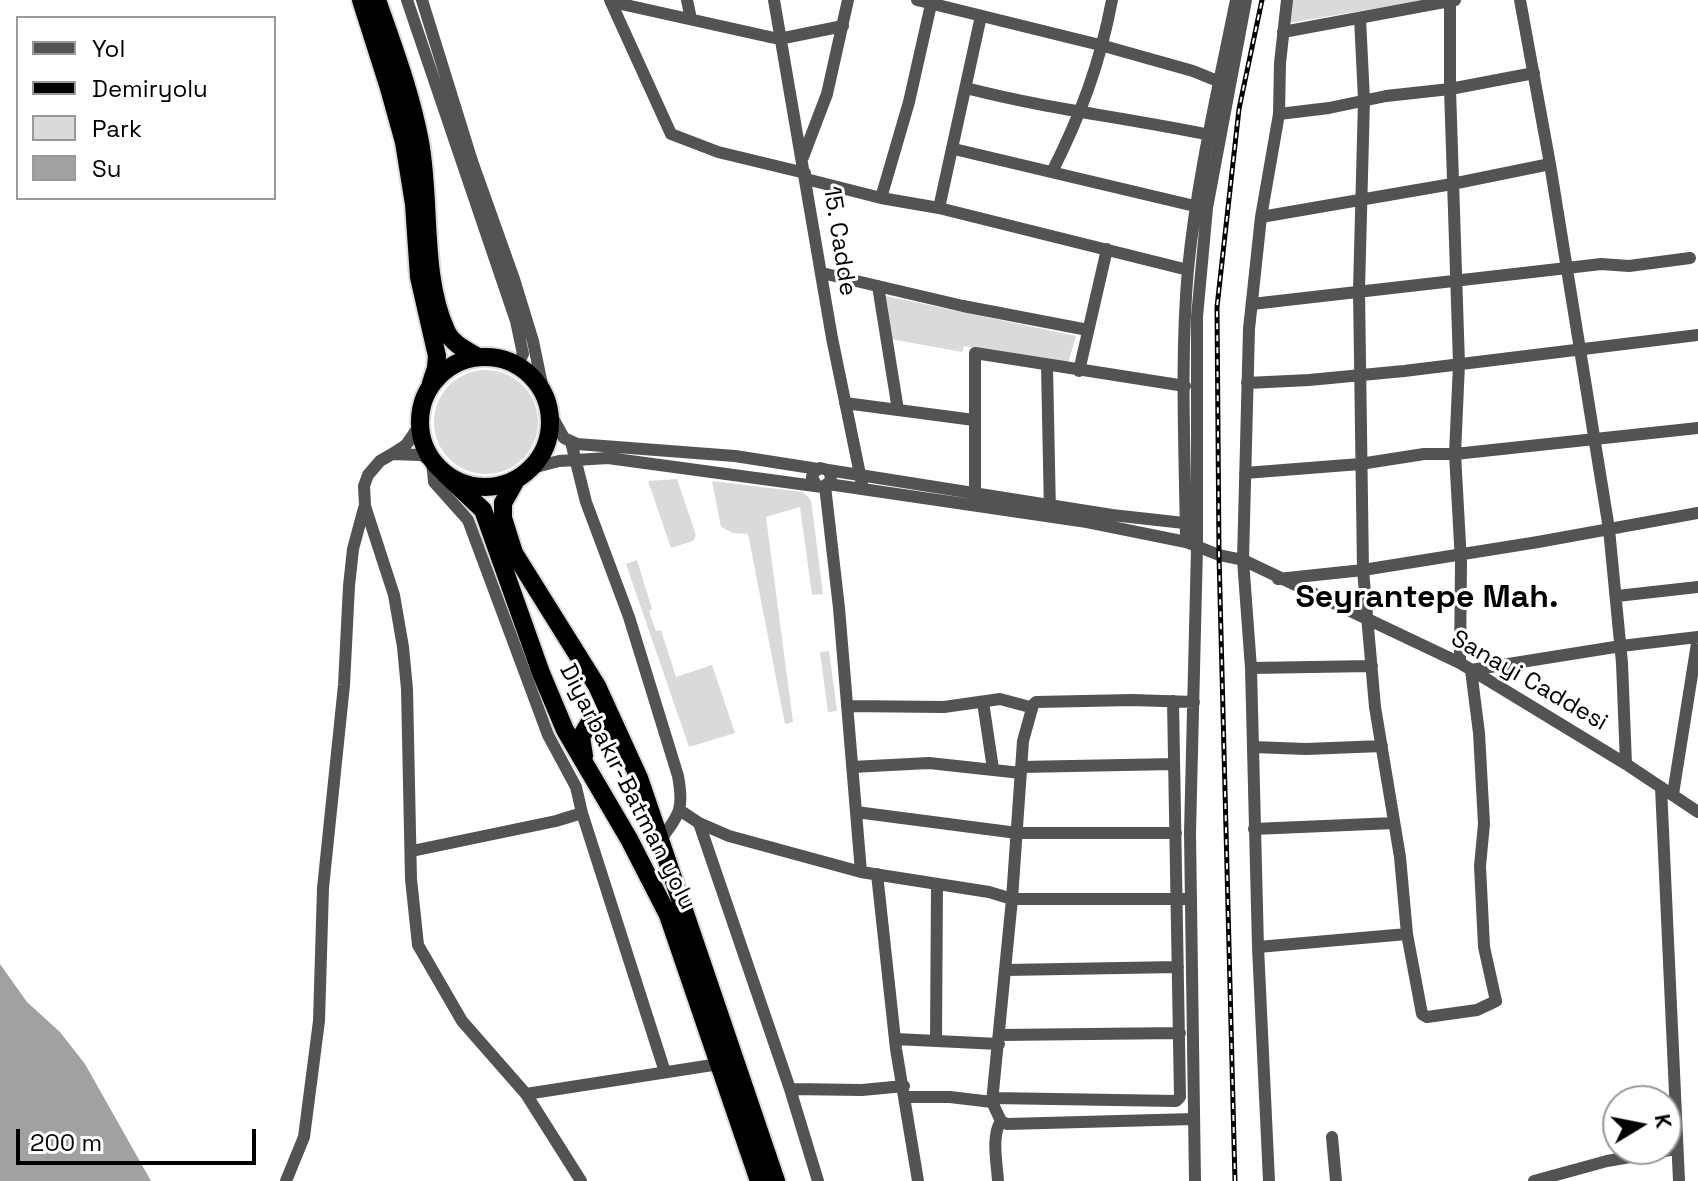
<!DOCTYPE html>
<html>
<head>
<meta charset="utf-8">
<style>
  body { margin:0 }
  #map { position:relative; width:1698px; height:1181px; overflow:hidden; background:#fff; font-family:"Space Grotesk",sans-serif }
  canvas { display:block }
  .legend { position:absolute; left:16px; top:16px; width:260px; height:184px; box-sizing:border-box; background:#fff; border:2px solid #999; margin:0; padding:10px 14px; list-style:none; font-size:24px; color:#000 }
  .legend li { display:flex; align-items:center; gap:16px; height:40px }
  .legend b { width:40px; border:2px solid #999 }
  .north { position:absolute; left:1602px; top:1085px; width:80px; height:80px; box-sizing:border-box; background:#fff; border:2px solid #999; border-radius:50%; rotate:80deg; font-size:22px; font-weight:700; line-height:32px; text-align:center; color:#000 }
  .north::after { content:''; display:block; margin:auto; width:28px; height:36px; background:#000; clip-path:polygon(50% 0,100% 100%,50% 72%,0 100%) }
  .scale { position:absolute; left:16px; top:1129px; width:240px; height:36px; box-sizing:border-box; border:4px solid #000; border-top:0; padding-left:10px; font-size:24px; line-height:28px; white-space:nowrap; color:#000; -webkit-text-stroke:6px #fff; paint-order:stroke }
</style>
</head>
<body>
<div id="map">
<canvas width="1698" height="1181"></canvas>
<ul class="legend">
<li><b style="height:10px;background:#535353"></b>Yol</li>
<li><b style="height:10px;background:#000"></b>Demiryolu</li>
<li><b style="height:22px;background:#dadada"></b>Park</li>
<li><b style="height:22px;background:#a1a1a1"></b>Su</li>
</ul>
<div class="north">K</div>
<div class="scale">200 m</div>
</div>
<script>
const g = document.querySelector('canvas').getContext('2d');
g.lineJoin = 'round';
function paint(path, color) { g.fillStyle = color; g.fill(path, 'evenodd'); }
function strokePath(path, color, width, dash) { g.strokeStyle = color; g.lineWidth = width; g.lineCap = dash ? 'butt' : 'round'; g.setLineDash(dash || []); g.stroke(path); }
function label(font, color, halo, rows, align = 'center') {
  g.font = font + ' "Space Grotesk",sans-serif'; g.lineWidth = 6; g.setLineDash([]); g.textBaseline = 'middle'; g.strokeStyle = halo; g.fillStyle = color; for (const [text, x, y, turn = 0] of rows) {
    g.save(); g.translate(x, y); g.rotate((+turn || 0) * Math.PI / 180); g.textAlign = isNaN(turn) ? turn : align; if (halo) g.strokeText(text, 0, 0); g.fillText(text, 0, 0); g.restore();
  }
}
paint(new Path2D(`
  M 1291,0 L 1426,0 L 1289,23 Z
  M 881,295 L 1076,336 L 1068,364 L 964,346 L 962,352 L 885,338 Z
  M434 422a52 52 0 1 1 104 0a52 52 0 1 1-104 0Z
  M 677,479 L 696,535 L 693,541 L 671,548 L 648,481 Z
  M 712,481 L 803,492 L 811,500 L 823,594 L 812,595 L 800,507 L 766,517 L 793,722 L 785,724 L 748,534 L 733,533 L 721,527 Z
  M 637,560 L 652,609 L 649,611 L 656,631 L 661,630 L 676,677 L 712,665 L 735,733 L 689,747 L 626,564 Z
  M 829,651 L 837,711 L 828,712 L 820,652 Z`), '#dadada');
paint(new Path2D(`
  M 0,964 L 27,1002 L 60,1032 L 85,1064 L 151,1181 L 0,1181 Z`), '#a1a1a1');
const highway = new Path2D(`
  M 361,0 L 389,88 L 404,142 L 414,204 L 419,277 L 437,356 L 436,368 L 431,383
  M 377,0 C 393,46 411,93 420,142 C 431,201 421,275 446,330 C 451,343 466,350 478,357
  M420 422a65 65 0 1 1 130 0a65 65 0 1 1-130 0Z
  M 445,474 L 483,510 L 541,673 L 565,730 L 629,839 L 668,915 L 759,1181
  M 516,480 L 503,503 L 503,518 L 514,553 L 597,686 L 639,778 L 776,1181
  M 584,756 L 581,737 L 590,722 L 605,721 L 617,733`);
strokePath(highway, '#dbdbdb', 22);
strokePath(new Path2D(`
  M 407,0 L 516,321 L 523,354 L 517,365
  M 422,0 L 472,161 L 514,279 L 533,341 L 544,394
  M 610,0 L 671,134 L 718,152 L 805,173
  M 687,0 L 691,19
  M 774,0 L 832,338 L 863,489
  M 917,0 L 1104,46 L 1193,71 L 1220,82
  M 1520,0 L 1550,164 L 1609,529 L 1622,663 L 1626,764
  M 1450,1 L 1450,89 L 1459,364 L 1455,454 L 1461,562 L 1460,663
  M 612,2 L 779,39 L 843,26
  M 1360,18 L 1364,100 L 1359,290 L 1363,570 L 1375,707 L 1400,857 L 1407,934 L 1422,1014 L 1427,1017 L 1477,1010 L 1496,1001 L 1484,947 L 1480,866 L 1484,824 L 1479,733 L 1471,670 L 1621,646 L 1698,637
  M 1283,32 L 1455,0
  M 966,88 C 1047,109 1128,118 1210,135
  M 1279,114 L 1329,108 L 1386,96 L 1450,89 L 1534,73
  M 954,149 L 1203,208
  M 803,157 L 827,94 L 848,0
  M 1052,172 C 1081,114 1100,64 1112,0
  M 806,179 L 881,198 L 939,208 L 1188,270
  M 881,198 L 909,102 L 932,0
  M 939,208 L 981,16
  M 1261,217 L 1452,184 L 1550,164
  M 822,273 L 963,306 L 1088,330
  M 878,286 L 898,410
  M 1252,304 L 1567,268 L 1601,264 L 1629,266 L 1690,258
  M 1047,365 L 1050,513
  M 1079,371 L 1107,249
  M 1247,383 L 1309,380 L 1404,371 L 1698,335
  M 845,403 L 974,420
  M 550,413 L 564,438 L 577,444 L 735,456 L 818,469
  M 420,425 L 406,445 L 392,454 L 421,455 L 432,461 L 434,482 L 468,520 L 548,735 L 576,787 L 582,813 L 665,1072
  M 571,442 L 586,502 L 629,617 L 678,776 C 684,808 680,814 661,839
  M 392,454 L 380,461 L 368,475 L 364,486 L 365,506 L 394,595 L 403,647 L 407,689 L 411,879 L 418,945 L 462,1021 L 526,1094 L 581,1181
  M 532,468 L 559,461 L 608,458 L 822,487 L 830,482 L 831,476 L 828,470 L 820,468 L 814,472 L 812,477 L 816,485
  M 828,470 L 1112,515 L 1193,524
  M 1245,473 L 1360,464 L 1424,454 L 1455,454 L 1698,428
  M 828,484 L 1087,522 L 1186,542 L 1219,555 L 1243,560 L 1460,663 L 1626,764 L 1698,812
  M 825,486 L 839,608 L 861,872
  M 975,495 L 975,353 L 1185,386
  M 1186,542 C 1185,452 1180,359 1188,269 C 1197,179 1218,89 1236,0
  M 1278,579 L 1363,570 L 1538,542 L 1698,513
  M 1617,596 L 1698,587
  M 1251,668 L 1372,666
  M 983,702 L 993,769
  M 847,706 L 944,707 L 1000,699 L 1030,707
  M 1253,747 L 1306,749 L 1382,746
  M 852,767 L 929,763 L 1021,773
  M 1021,767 L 1174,764
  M 1661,787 L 1679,1181
  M 1673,794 L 1698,637
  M 681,811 L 699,823 L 729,836 L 861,872 L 989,892 L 1012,899 L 1023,741 L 1033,705 L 1036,702 L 1132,700 L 1194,702
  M 856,812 L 1017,833 L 1176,833
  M 699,823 L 790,1089 L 818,1181
  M 1254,829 L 1394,823
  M 412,851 L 556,821 L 582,813
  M 877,874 L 896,1049 L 918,1181
  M 1258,947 L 1407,934
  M 1006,970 L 1178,967
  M 1000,1035 L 1180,1033
  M 895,1039 L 999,1044
  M 936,1041 L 937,884
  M 790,1089 L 862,1090 L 904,1086
  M 526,1094 L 719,1064
  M 906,1097 L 950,1097 L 992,1102 L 1001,1121 L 1007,1124 L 1194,1119
  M 993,1098 L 1176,1101 L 1180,1097 L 1173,701
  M 992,1102 L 1012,899 L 1184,899
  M 1332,1137 L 1336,1181
  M 286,1181 L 304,1137 L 319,1021 L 323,888 L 344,685 L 349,586 L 353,549 L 364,508
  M 998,1181 C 997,1163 991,1136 1001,1121
  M 1195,1181 L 1190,833 L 1197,548 L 1197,317 L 1207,208 L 1246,0
  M 1269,1181 L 1258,947 L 1251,668 L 1243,560 L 1249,329 L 1261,217 L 1279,114 L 1280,63 L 1287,0
  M 1534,1181 L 1607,1161 L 1676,1149`), '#535353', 12);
strokePath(highway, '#000', 18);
const rail = new Path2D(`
  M 1235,1181 L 1219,555 L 1217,307 L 1239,109 L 1262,0`);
strokePath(rail, '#000', 5);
strokePath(rail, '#fff', 2, [6]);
label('24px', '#000', '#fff', [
  ["15. Cadde",839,241,81],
  ["Sanayi Caddesi",1529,681,30],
  ["Diyarbakır-Batman yolu",627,787,63]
]);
label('bold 32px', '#000', '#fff', [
  ["Seyrantepe Mah.",1427,598]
]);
</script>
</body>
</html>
